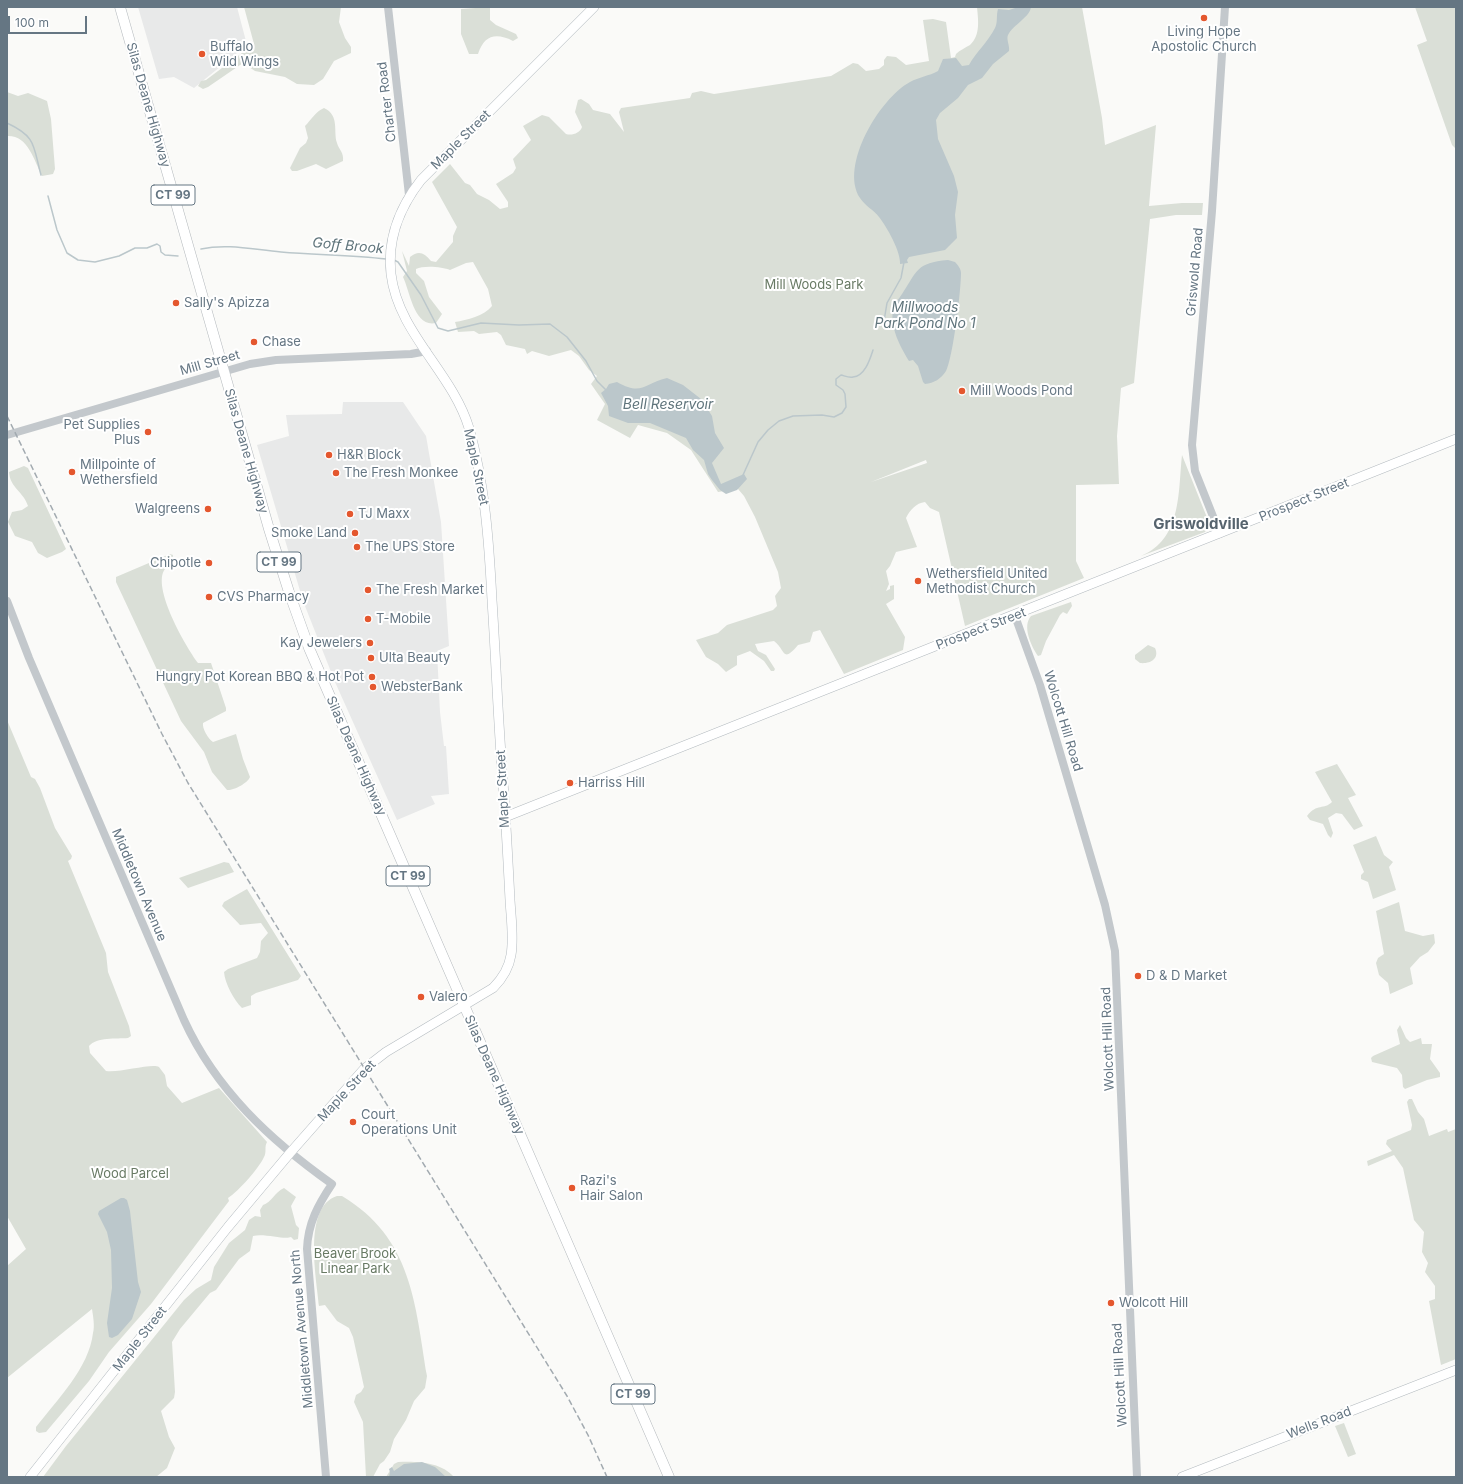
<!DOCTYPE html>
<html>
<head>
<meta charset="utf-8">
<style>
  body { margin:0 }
  #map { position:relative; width:1463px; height:1484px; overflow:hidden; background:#fafaf8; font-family:Inter,sans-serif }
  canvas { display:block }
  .frame { position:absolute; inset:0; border:8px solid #657683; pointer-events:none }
  .scale { position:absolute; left:8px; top:16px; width:79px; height:18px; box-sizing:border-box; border:2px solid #657683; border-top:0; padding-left:5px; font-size:12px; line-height:14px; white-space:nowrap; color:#657683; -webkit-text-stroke:3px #fff; paint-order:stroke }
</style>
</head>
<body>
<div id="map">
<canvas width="1463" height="1484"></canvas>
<div class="frame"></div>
<div class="scale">100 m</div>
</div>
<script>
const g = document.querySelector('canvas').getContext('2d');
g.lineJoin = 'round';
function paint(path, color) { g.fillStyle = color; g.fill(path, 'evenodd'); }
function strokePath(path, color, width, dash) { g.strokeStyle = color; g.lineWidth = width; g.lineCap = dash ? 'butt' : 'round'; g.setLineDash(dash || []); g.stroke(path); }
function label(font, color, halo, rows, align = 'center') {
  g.font = font + ' Inter,sans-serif'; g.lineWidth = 4; g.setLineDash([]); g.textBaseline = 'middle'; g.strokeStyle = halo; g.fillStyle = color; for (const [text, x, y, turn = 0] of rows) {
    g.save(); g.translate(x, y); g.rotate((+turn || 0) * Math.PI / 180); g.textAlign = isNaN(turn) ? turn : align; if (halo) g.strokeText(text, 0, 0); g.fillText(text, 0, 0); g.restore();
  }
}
paint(new Path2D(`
  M 138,7 L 237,7 L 247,45 L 194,88 L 174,77 L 159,79 Z
  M 343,402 L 403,402 L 426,436 L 441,522 L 449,646 L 437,651 L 440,712 L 444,746 L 446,746 L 449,794 L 431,796 L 435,804 L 397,820 L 335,682 L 303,601 L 257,445 L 289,436 L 286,415 L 342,414 Z`), '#e8e9e9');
paint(new Path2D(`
  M 244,7 L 341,7 L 339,22 L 345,38 L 351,47 L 351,53 L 334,61 L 323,79 L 314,85 L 297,84 L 285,77 L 255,71 L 243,63 L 208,87 L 203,89 L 198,86 L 201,81 L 206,80 L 254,44 Z
  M 490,7 L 490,20 L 496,25 L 516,34 L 518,38 L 513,41 C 495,32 484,36 478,54 L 469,54 L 461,34 L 461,9 Z
  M 977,7 L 1082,7 L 1102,118 L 1105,145 L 1156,125 L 1149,206 L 1182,203 L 1203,203 L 1202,215 L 1176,215 L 1150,219 L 1134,383 L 1121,388 L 1117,436 L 1119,484 L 1076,485 L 1076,561 L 1084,578 L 965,626 L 939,512 L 930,508 L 925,502 C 916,503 910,510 906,518 L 917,547 L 896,552 L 890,566 L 886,571 L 889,584 L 886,591 L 890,589 L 890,586 L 894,585 L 894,599 L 886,604 L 905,637 L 903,650 L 844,674 L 820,630 L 813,632 L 810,642 L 798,645 C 782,664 786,650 774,641 L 755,644 L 758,651 L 766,655 L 775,669 L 774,671 L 771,671 L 764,661 L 750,651 L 737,656 L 737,665 L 726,672 L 718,664 L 706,657 L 696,640 L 718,633 L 727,625 L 773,610 L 777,606 L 775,596 L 781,588 L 778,572 L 755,517 L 744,496 L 738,489 L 718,492 L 691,450 L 667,433 L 638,425 L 630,438 L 597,420 L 605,404 L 591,384 L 597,376 L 589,370 L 579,356 L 571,350 L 549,356 L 532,351 L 527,354 L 525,349 L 506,345 L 501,335 L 497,332 L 479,334 L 474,331 L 458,332 L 455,322 C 467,320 484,316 492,306 L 488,289 L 473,262 L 466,263 L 450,270 C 443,267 424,265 416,269 L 416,273 L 424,281 L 429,297 L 442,314 L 436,323 C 414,328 410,291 403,277 L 407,271 L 402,251 L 409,266 L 410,257 C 419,250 424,253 431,261 L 436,262 L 453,242 L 453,236 L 457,227 L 432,182 L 450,164 L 465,183 L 470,185 L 477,194 L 489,200 L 500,209 L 508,207 L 508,202 L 496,184 L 513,173 L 516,168 L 513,159 L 531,140 L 523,126 L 542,115 L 549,117 L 566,134 C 572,136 580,133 582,127 L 575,112 L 578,100 L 581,99 L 589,104 L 593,110 L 610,114 L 624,132 L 619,112 L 621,108 L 690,98 L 692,93 L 701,91 L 714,94 L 831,76 L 853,63 L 858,64 L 866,71 L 879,69 L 884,65 L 884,60 L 887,56 L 896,57 L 906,65 L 929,61 L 923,20 L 933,19 L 946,22 L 951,58 L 955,57 L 956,54 C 960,50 965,48 970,45 C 981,35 978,19 977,7 ZM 926,460 L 927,463 L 871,482 Z
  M 1415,7 L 1456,7 L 1456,149 L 1452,145 L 1417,45 L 1427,41 Z
  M 7,92 L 18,96 L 28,93 L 47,101 L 51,119 L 55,169 L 53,174 L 42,176 C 34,160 28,135 7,136 Z
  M 324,108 C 340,115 333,132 337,143 C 339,150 344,152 343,161 L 326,169 L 316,164 L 297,171 L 292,171 L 290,168 L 300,148 L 306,143 L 308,138 L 305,126 C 311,120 316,111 324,108 Z
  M 1182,455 L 1208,520 L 1208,528 L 1205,532 L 1141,556 C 1182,539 1178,492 1182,455 Z
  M 24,466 L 28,468 L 66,549 L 62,552 L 47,558 L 38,553 L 32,542 L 15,536 L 8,522 L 12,512 L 22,510 L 28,506 C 24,492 10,488 9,472 Z
  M 170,554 L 173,555 L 172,563 C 170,565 166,567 165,569 C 151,587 186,647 198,663 L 211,663 L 226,708 L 226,711 L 203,723 C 202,728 208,739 213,742 L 236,734 L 243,759 L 250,777 C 248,783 233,791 227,790 L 212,772 L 204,752 L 181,721 L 116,582 L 116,577 Z
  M 1071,602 L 1072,606 L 1067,614 L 1063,612 L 1060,615 L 1046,641 L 1041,655 L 1038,656 C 1031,646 1022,626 1031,616 Z
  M 1148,645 L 1155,648 C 1160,659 1150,664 1140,663 L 1135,659 L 1135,655 Z
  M 7,720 L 31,777 L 35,779 L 40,788 L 55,828 L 72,856 L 71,859 L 68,861 L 106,953 L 108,972 L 129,1026 L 131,1036 L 128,1038 C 116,1039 97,1037 89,1046 L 90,1053 L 106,1071 C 120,1073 152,1063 159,1067 L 165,1075 L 167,1086 L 182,1103 L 219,1088 L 267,1142 C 264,1147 267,1152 264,1157 C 259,1168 239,1191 228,1198 L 229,1201 L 151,1304 L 109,1352 L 89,1381 L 46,1432 L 39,1433 L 36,1431 L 36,1427 C 57,1400 89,1368 93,1333 C 95,1326 93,1316 92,1309 L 7,1378 L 7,1266 L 26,1249 L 7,1216 Z
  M 1337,764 L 1356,795 L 1348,798 L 1363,826 L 1354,830 L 1342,814 L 1336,813 L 1328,818 L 1333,833 L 1331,838 L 1328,835 L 1323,824 L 1310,820 L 1307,816 C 1317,803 1324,810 1332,802 L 1315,772 Z
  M 1376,836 L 1384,855 L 1393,862 L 1389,867 L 1396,890 L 1373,899 L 1368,882 L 1361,879 L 1361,875 L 1364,872 L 1353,845 Z
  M 224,862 L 229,863 L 234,872 L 188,888 L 179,878 Z
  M 247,889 L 301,976 L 298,980 L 256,993 L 251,996 L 251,1005 L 242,1008 C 234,1000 225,984 224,972 L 228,969 L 257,958 L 260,952 L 261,941 L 268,933 L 261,923 L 240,925 L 222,906 L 224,902 Z
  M 1399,902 L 1405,931 L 1423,936 L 1434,934 L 1435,943 L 1428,952 L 1420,957 L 1410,968 L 1413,984 L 1390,994 L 1388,983 L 1379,975 L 1376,963 L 1378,958 L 1384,954 L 1376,911 Z
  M 1400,1025 L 1406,1038 L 1410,1042 L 1421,1038 L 1422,1044 L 1432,1044 L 1430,1059 L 1440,1073 L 1440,1077 L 1427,1080 L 1405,1089 L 1403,1087 L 1402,1075 L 1397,1068 L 1372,1062 L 1371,1058 L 1373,1056 L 1400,1044 L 1397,1030 Z
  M 1409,1099 L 1412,1099 L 1418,1112 L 1424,1119 L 1429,1136 L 1447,1129 L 1448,1132 L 1456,1129 L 1456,1359 L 1441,1365 L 1429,1301 L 1435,1299 L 1435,1286 L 1425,1272 L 1428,1263 L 1422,1252 L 1424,1232 L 1414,1220 L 1403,1168 L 1394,1155 L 1368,1166 L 1367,1161 L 1392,1151 L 1386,1144 L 1387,1140 L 1411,1130 L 1412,1125 L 1407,1102 Z
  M 284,1188 L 296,1197 L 291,1206 L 296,1225 L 299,1228 L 298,1239 L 294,1240 L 291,1237 C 285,1240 264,1233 253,1236 L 250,1251 L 239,1259 L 216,1290 L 210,1293 L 180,1329 L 172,1342 L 175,1392 L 174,1398 L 161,1411 L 169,1437 L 175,1448 L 167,1468 L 156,1477 L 43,1477 L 66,1446 L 184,1300 L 196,1289 L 211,1280 L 214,1267 L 229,1243 L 245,1230 L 249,1220 L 255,1216 L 261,1217 L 260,1210 L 263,1205 C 271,1203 275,1192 284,1188 Z
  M 337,1196 L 342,1196 C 412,1238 415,1303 427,1376 L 425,1388 L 414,1401 L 406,1420 L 394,1439 L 390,1452 L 384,1461 L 380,1464 L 373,1477 L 366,1477 L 363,1422 L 354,1402 L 356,1395 L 361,1392 L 364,1387 L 353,1337 L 349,1328 L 337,1321 L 325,1305 L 319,1306 C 317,1280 302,1207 337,1196 Z
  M 1344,1423 L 1356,1454 L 1348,1457 L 1335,1426 Z
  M 398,1462 C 417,1461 441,1462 454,1477 L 386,1477 L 394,1464 Z`), '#dadfd7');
paint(new Path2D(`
  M 1018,7 L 1031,7 C 1030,17 1013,25 1008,35 C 1006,39 1010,46 1009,51 L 993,64 L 982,78 L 968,85 L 958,98 L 940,113 L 936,120 L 938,139 L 954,176 L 958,192 L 955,215 L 957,238 L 945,250 L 909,257 L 907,260 L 908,263 L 900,264 C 901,252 887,227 879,217 C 874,210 865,206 860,198 C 839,166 880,98 910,82 C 919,77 929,76 938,71 L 943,59 L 956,58 L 962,66 L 969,65 C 976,52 988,42 995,28 C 998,22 996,16 998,9 L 1009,10 Z
  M 948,260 L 955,262 C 958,265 961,269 961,273 C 961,290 953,358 946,371 C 941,379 934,383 925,384 L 923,382 L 918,366 L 913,360 L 909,361 C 900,346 890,328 893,310 C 894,303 899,299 902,294 C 918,270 916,263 948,260 Z
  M 667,378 L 683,385 L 701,399 L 712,416 L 715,433 L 724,448 L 712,463 L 721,484 L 744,474 L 747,479 L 737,490 L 726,494 L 720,490 L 712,480 L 708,474 L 704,460 L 693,450 L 686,438 L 650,423 L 628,423 L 609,416 L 608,406 L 601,393 L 606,389 L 609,384 L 617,382 C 642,396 643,384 667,378 Z
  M 121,1198 L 124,1198 L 127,1200 L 130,1211 L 138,1282 L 141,1292 L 132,1319 L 118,1335 L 112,1338 L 109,1337 L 107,1323 L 112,1288 L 111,1250 L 107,1232 L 98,1214 L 99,1211 Z
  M 422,1462 L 435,1467 L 446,1477 L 389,1477 L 390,1472 L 389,1469 L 392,1467 L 394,1471 L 404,1464 Z`), '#bbc7cb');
strokePath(new Path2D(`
  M 7,123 C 37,137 33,146 41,175
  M 48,196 L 57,230 L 67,253 L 78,260 L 95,262 L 119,256 L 135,248 L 147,248 L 157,244 L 160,246 L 161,252 L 165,255 L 178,256
  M 201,249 C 228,243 255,250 281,252 C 316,255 351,255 386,259
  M 394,260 L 398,262 L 421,295 L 438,328 L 448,331 L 481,323 L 519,325 L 550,324 L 567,337 L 586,361 L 597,381 L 606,390
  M 884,321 L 887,303 L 901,278 L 904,262
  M 743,475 L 758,442 L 768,430 L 779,421 L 793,416 L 822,415 L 834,417 L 842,413 L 846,407 L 845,394 L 843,390 L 836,385 L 836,379 L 841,375 C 845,376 849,378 853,377 C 865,376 870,359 873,350`), '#bbc7cb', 1.5);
const secondary = new Path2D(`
  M 505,817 L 1456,439
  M 30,1477 L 228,1227 L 290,1153 L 364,1069 L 386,1052 L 493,988 C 502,979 509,968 511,955 C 514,938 511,918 510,900 C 508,861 506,821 503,782 C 498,721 496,660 492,600 C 489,542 485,484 469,428 C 452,372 398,333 391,274 C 387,239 400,207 421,180 L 594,7
  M 1182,1477 L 1456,1370`);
const primary = new Path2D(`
  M 120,7 L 269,529 L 289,592 L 309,648 L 669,1477`);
strokePath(secondary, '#b3babf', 10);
strokePath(primary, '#b5babe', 11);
strokePath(new Path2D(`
  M 388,7 L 409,195
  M 7,435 L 250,364 L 276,360 L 411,354 L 427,351
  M 1220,534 L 1195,471 L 1192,445 L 1212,211 L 1225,7
  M 7,601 L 29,658 L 184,1020 C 216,1090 270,1140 332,1184 C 318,1205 308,1223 307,1249 L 326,1477
  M 1015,616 L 1040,685 L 1105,905 L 1115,951 L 1137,1477`), '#c3c8cc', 8);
strokePath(secondary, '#fff', 9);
strokePath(primary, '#fff', 10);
strokePath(new Path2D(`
  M 7,416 L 162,734 L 188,783 L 567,1396 L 588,1435 L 607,1477`), '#a2aab0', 1.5, [6, 3]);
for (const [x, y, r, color] of [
  [1204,18,4,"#e4572e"],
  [202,54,4,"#e4572e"],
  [176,303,4,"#e4572e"],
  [254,342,4,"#e4572e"],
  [962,391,4,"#e4572e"],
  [148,432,4,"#e4572e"],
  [329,455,4,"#e4572e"],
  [72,472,4,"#e4572e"],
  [336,473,4,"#e4572e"],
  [208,509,4,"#e4572e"],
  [350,514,4,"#e4572e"],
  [355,533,4,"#e4572e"],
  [357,547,4,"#e4572e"],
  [209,563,4,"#e4572e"],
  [918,581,4,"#e4572e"],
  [368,590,4,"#e4572e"],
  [209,597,4,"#e4572e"],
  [368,619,4,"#e4572e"],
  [370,643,4,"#e4572e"],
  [371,658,4,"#e4572e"],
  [372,677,4,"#e4572e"],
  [373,687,4,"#e4572e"],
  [570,783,4,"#e4572e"],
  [1138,976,4,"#e4572e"],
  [421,997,4,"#e4572e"],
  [353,1122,4,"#e4572e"],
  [572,1188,4,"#e4572e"],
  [1111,1303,4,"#e4572e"]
]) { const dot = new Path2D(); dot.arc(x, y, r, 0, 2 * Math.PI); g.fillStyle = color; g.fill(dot); strokePath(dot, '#fff', 1.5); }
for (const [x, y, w] of [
  [173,195,44],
  [279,562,44],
  [408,876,44],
  [633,1394,44]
]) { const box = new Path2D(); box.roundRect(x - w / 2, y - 10, w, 20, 3); g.fillStyle = '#fff'; g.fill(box); strokePath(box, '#657683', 1); }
label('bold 12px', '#657683', null, [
  ["CT 99",173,195],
  ["CT 99",279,562],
  ["CT 99",408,876],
  ["CT 99",633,1394]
]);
label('13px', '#657683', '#fff', [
  ["Living Hope",1204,32,"center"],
  ["Apostolic Church",1204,47,"center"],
  ["Buffalo",210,47],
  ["Wild Wings",210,62],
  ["Sally's Apizza",184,303],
  ["Chase",262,342],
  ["Mill Woods Pond",970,391],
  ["Pet Supplies",140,425,"right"],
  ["Plus",140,440,"right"],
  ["H&R Block",337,455],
  ["Millpointe of",80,465],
  ["Wethersfield",80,480],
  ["The Fresh Monkee",344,473],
  ["Walgreens",200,509,"right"],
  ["TJ Maxx",358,514],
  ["Smoke Land",347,533,"right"],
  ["The UPS Store",365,547],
  ["Chipotle",201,563,"right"],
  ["Wethersfield United",926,574],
  ["Methodist Church",926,589],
  ["The Fresh Market",376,590],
  ["CVS Pharmacy",217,597],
  ["T-Mobile",376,619],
  ["Kay Jewelers",362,643,"right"],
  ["Ulta Beauty",379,658],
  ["Hungry Pot Korean BBQ & Hot Pot",364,677,"right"],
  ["WebsterBank",381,687],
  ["Harriss Hill",578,783],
  ["D & D Market",1146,976],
  ["Valero",429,997],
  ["Court",361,1115],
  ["Operations Unit",361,1130],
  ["Razi's",580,1181],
  ["Hair Salon",580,1196],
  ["Wolcott Hill",1119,1303]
], 'left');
label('13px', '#657683', '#fff', [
  ["Charter Road",387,102,-97],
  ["Silas Deane Highway",148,105,74],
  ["Maple Street",461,140,-45],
  ["Griswold Road",1195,272,-85],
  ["Mill Street",210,363,-16],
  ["Silas Deane Highway",246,451,74],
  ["Maple Street",476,467,78],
  ["Prospect Street",1304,500,-22],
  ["Prospect Street",981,629,-21],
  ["Wolcott Hill Road",1063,721,73],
  ["Silas Deane Highway",356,756,66],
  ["Maple Street",503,789,-93],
  ["Middletown Avenue",139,885,67],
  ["Wolcott Hill Road",1108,1039,-92],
  ["Silas Deane Highway",494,1075,66],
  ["Maple Street",347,1091,-47],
  ["Middletown Avenue North",302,1329,-95],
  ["Maple Street",140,1339,-52],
  ["Wolcott Hill Road",1120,1375,-93],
  ["Wells Road",1319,1423,-21]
]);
label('13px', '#687a64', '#fff', [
  ["Mill Woods Park",814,285],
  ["Wood Parcel",130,1174],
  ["Beaver Brook",355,1254],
  ["Linear Park",355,1269]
]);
label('italic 14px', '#60757c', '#fff', [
  ["Goff Brook",348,246,5],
  ["Millwoods",925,308],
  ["Park Pond No 1",925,324],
  ["Bell Reservoir",668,405]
]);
label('bold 15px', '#57646e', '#fff', [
  ["Griswoldville",1201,524]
]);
</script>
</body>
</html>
